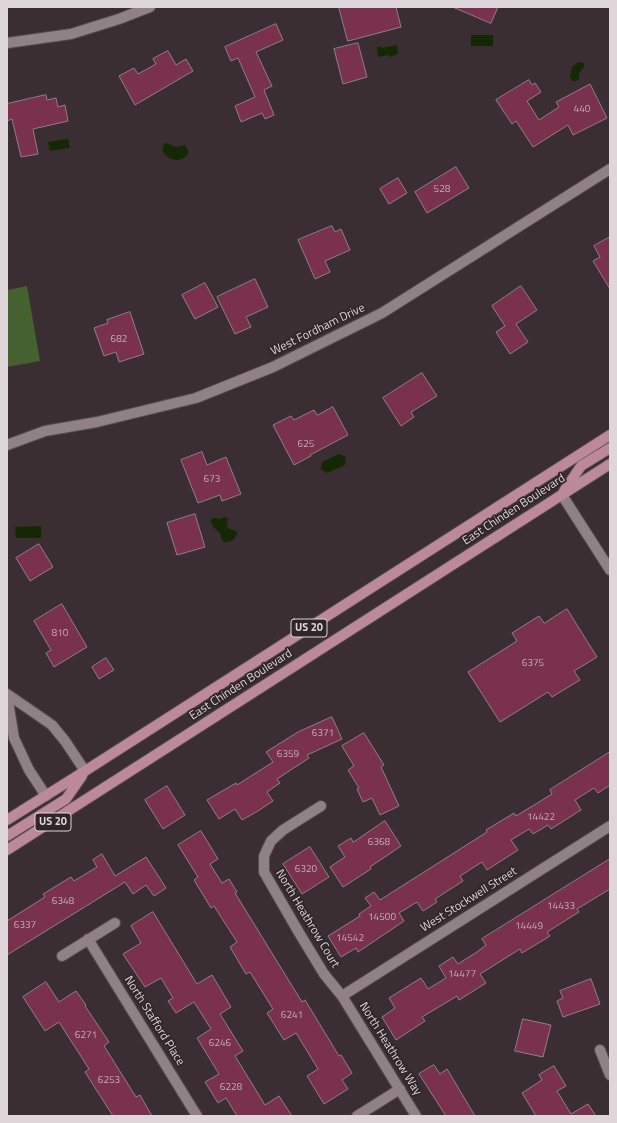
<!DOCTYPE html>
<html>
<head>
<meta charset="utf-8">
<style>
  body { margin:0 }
  #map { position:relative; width:617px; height:1123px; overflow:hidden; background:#3a2e32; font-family:"Titillium Web",sans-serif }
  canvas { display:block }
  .frame { position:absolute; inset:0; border:8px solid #ded6d9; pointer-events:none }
</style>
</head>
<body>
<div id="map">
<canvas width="617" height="1123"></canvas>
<div class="frame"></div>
</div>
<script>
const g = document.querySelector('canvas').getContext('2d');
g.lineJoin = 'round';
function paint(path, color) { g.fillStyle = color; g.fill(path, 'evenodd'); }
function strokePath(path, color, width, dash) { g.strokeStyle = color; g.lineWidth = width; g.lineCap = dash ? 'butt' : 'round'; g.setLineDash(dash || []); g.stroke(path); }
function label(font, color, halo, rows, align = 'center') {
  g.font = font + ' "Titillium Web",sans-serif'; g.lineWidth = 3.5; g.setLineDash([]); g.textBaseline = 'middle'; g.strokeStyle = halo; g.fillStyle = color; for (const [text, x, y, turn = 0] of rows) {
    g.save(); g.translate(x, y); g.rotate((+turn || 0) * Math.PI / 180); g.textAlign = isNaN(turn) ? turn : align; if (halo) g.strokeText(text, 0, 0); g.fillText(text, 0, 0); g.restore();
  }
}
paint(new Path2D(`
  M 27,286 L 40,361 L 7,367 L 7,290 Z`), '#45612f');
paint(new Path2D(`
  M 471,35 L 493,35 L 493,46 L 471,46 Z
  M 397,45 L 398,54 L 390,57 L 389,55 L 378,57 L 377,47 L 380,47 L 382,48 Z
  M 579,62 L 584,63 L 584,67 L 579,73 L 579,79 L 576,81 L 573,81 L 570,78 L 572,67 Z
  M 68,139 L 70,148 L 50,151 L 48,142 Z
  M 166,143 L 176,147 L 185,145 L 189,152 C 183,164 166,162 162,149 L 164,147 L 163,145 Z
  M 339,454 L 346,457 L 345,465 L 327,473 L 321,469 L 322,462 Z
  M 225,517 L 228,519 L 227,526 L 228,528 L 237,532 L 237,535 C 234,540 230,543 224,542 L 222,540 L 220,533 C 216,531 211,524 211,520 L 213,518 L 220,519 Z
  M 41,526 L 41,538 L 16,538 L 15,527 Z`), '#152804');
const building = new Path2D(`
  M 339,7 L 396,7 L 401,27 L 348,41 Z
  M 453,7 L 498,7 L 491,23 Z
  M 276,24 L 283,40 L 256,52 L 272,86 L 264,90 L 274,115 L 265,119 L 262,113 L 241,122 L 235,106 L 255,97 L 238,58 L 231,61 L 225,47 Z
  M 358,43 L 367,77 L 343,84 L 334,49 Z
  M 168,51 L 176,65 L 186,59 L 193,71 L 135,105 L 119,76 L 134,68 L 138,74 L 156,64 L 153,59 Z
  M 529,80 L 532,85 L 535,83 L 541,92 L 527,101 L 539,120 L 559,107 L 556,102 L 590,84 L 607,118 L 573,135 L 568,125 L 533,147 L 516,121 L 512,124 L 496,100 Z
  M 46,95 L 47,100 L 56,98 L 58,107 L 65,105 L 68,121 L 33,129 L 38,154 L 21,157 L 12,119 L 7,121 L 7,104 Z
  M 456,167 L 469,188 L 427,213 L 415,192 Z
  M 398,178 L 407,193 L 389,204 L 380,189 Z
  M 332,226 L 335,232 L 341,229 L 350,250 L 325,261 L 330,272 L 315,279 L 298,240 Z
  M 610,237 L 610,289 L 593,261 L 600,257 L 594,246 Z
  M 255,279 L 268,307 L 246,317 L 251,327 L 235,334 L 217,297 Z
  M 205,283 L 218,307 L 195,319 L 182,295 Z
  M 521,286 L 537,310 L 516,324 L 528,342 L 510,354 L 496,332 L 505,326 L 492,306 Z
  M 130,312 L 144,354 L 119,362 L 116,352 L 104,356 L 94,328 L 108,323 L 107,320 Z
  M 422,373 L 437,396 L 411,412 L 414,417 L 401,426 L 383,398 Z
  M 333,407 L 348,435 L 310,455 L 311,456 L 294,465 L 273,425 L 291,416 L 294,420 L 314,410 L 317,415 Z
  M 202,452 L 207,465 L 226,457 L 241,494 L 222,501 L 220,495 L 198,503 L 181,460 Z
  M 195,514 L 205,547 L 177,555 L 167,523 Z
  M 39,544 L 53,567 L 30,581 L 16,558 Z
  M 62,604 L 87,647 L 54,667 L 46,653 L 51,650 L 34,621 Z
  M 567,609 L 597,657 L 574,671 L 580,680 L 552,697 L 548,692 L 500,722 L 468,672 L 517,641 L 512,633 L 539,616 L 544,623 Z
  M 106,658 L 114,670 L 99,679 L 92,667 Z
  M 332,717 L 342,739 L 307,755 L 309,758 L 277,779 L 280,783 L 267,792 L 273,801 L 258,811 L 242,820 L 235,809 L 219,819 L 207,800 L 236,783 L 237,785 L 273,762 L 266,752 L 298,732 Z
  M 364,733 L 384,765 L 381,767 L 399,806 L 380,815 L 372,798 L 363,802 L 357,789 L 359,788 L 348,770 L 354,766 L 342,746 Z
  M 610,752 L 610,785 L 598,793 L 594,788 L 575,800 L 581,810 L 551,829 L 548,825 L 533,834 L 529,829 L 511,840 L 518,850 L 487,870 L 482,862 L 460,876 L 463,881 L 435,899 L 437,902 L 423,911 L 417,902 L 399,913 L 404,921 L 358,952 L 356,948 L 341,957 L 328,936 L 360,916 L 359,914 L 371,906 L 365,898 L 374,892 L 380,900 L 487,832 L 486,830 L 514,813 L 516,816 L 552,794 L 550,790 Z
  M 167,786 L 185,815 L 163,829 L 145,800 Z
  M 385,821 L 401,846 L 370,867 L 371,869 L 343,887 L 330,867 L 345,857 L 338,846 L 351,838 L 353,842 Z
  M 201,831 L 218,859 L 210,864 L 222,883 L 229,879 L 237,892 L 235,893 L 302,1002 L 305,1000 L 339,1056 L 341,1055 L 352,1073 L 342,1080 L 348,1089 L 324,1104 L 307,1076 L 318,1069 L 296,1033 L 284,1040 L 267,1013 L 273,1009 L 250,972 L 246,974 L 230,947 L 237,942 L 214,906 L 211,908 L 194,880 L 198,877 L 178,845 Z
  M 310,847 L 329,877 L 302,894 L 283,864 Z
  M 102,854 L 115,876 L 146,857 L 166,888 L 154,896 L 146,885 L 133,894 L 125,882 L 7,955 L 7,921 L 45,897 L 43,894 L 71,877 L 74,881 L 97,867 L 93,860 Z
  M 610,859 L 610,889 L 577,909 L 579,912 L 547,932 L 550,936 L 522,953 L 520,949 L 480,974 L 486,983 L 459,1000 L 457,996 L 422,1017 L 425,1021 L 396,1040 L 382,1017 L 395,1008 L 389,998 L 421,978 L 428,989 L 446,978 L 439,966 L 453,957 L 458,964 L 477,952 L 486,945 L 482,939 Z
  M 153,912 L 197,984 L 212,975 L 231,1007 L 220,1014 L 243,1051 L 235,1056 L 265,1105 L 279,1096 L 292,1116 L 237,1116 L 226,1098 L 218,1103 L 205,1082 L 219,1074 L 197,1038 L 211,1029 L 194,1002 L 176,1013 L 168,1001 L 173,998 L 161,978 L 145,987 L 123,954 L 141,943 L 131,926 Z
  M 591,979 L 600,1004 L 563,1017 L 557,1001 L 563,998 L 560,991 Z
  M 46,982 L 59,1002 L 76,991 L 86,1005 L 85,1006 L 109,1042 L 104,1046 L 136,1097 L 140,1095 L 152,1116 L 113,1116 L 85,1072 L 89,1069 L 59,1022 L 45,1031 L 23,997 Z
  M 523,1019 L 551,1025 L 543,1057 L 515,1051 Z
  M 434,1065 L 440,1074 L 447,1069 L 475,1116 L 446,1116 L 419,1074 Z
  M 554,1066 L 566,1086 L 557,1091 L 571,1114 L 588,1104 L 596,1116 L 536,1116 L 522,1093 L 542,1080 L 539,1075 Z`);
paint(building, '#7a314e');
strokePath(building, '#8e8084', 1);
const minor = new Path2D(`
  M 7,43 L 71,34 L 119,19 L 150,7
  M 7,445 L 45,431 L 97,422 L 196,398 L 273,367 L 382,313 L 610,169
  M 562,495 L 610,570
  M 7,694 L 52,725 L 65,741 L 85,771
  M 7,695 L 14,738 L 29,770 L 46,796
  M 321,806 L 283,830 L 271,841 L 264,856 L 264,872 L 298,931 L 324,974 L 342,996 L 416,1116
  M 88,939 L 197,1116
  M 62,956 L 115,923
  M 342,996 L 610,826
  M 600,1050 L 610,1075
  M 357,1116 L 400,1089`);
const major = new Path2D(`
  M 564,491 L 581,466 L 610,448
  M 7,820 L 85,771 L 610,435
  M 7,836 L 66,799 L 82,776
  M 7,850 L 610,464`);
strokePath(minor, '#564c4f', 12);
strokePath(major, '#564c4f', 12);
strokePath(minor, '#8f8185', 10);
strokePath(major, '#bc899b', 10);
label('10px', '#c5adb6', null, [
  ["440",582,110],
  ["528",442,190],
  ["682",119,340],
  ["625",306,445],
  ["673",212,480],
  ["810",60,634],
  ["6375",533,664],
  ["6371",323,734],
  ["6359",288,755],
  ["14422",541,818],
  ["6368",379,843],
  ["6320",306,870],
  ["6348",63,902],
  ["14433",561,907],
  ["14500",382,918],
  ["6337",25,926],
  ["14449",529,927],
  ["14542",350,939],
  ["14477",462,975],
  ["6241",292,1016],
  ["6271",86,1036],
  ["6246",220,1044],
  ["6253",109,1081],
  ["6228",231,1088]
]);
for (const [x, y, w] of [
  [309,628,36],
  [53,822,36]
]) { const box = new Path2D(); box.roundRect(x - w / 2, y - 9, w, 18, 3); g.fillStyle = '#302528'; g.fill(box); strokePath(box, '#ded6d9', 1); }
label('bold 11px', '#ded6d9', null, [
  ["US 20",309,628],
  ["US 20",53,822]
]);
label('12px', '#ded6d9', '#302528', [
  ["West Fordham Drive",318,330,-26],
  ["East Chinden Boulevard",514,510,-33],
  ["East Chinden Boulevard",241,685,-33],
  ["West Stockwell Street",469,900,-32],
  ["North Heathrow Court",307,919,59],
  ["North Stafford Place",154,1021,58],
  ["North Heathrow Way",390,1049,58]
]);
</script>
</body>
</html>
